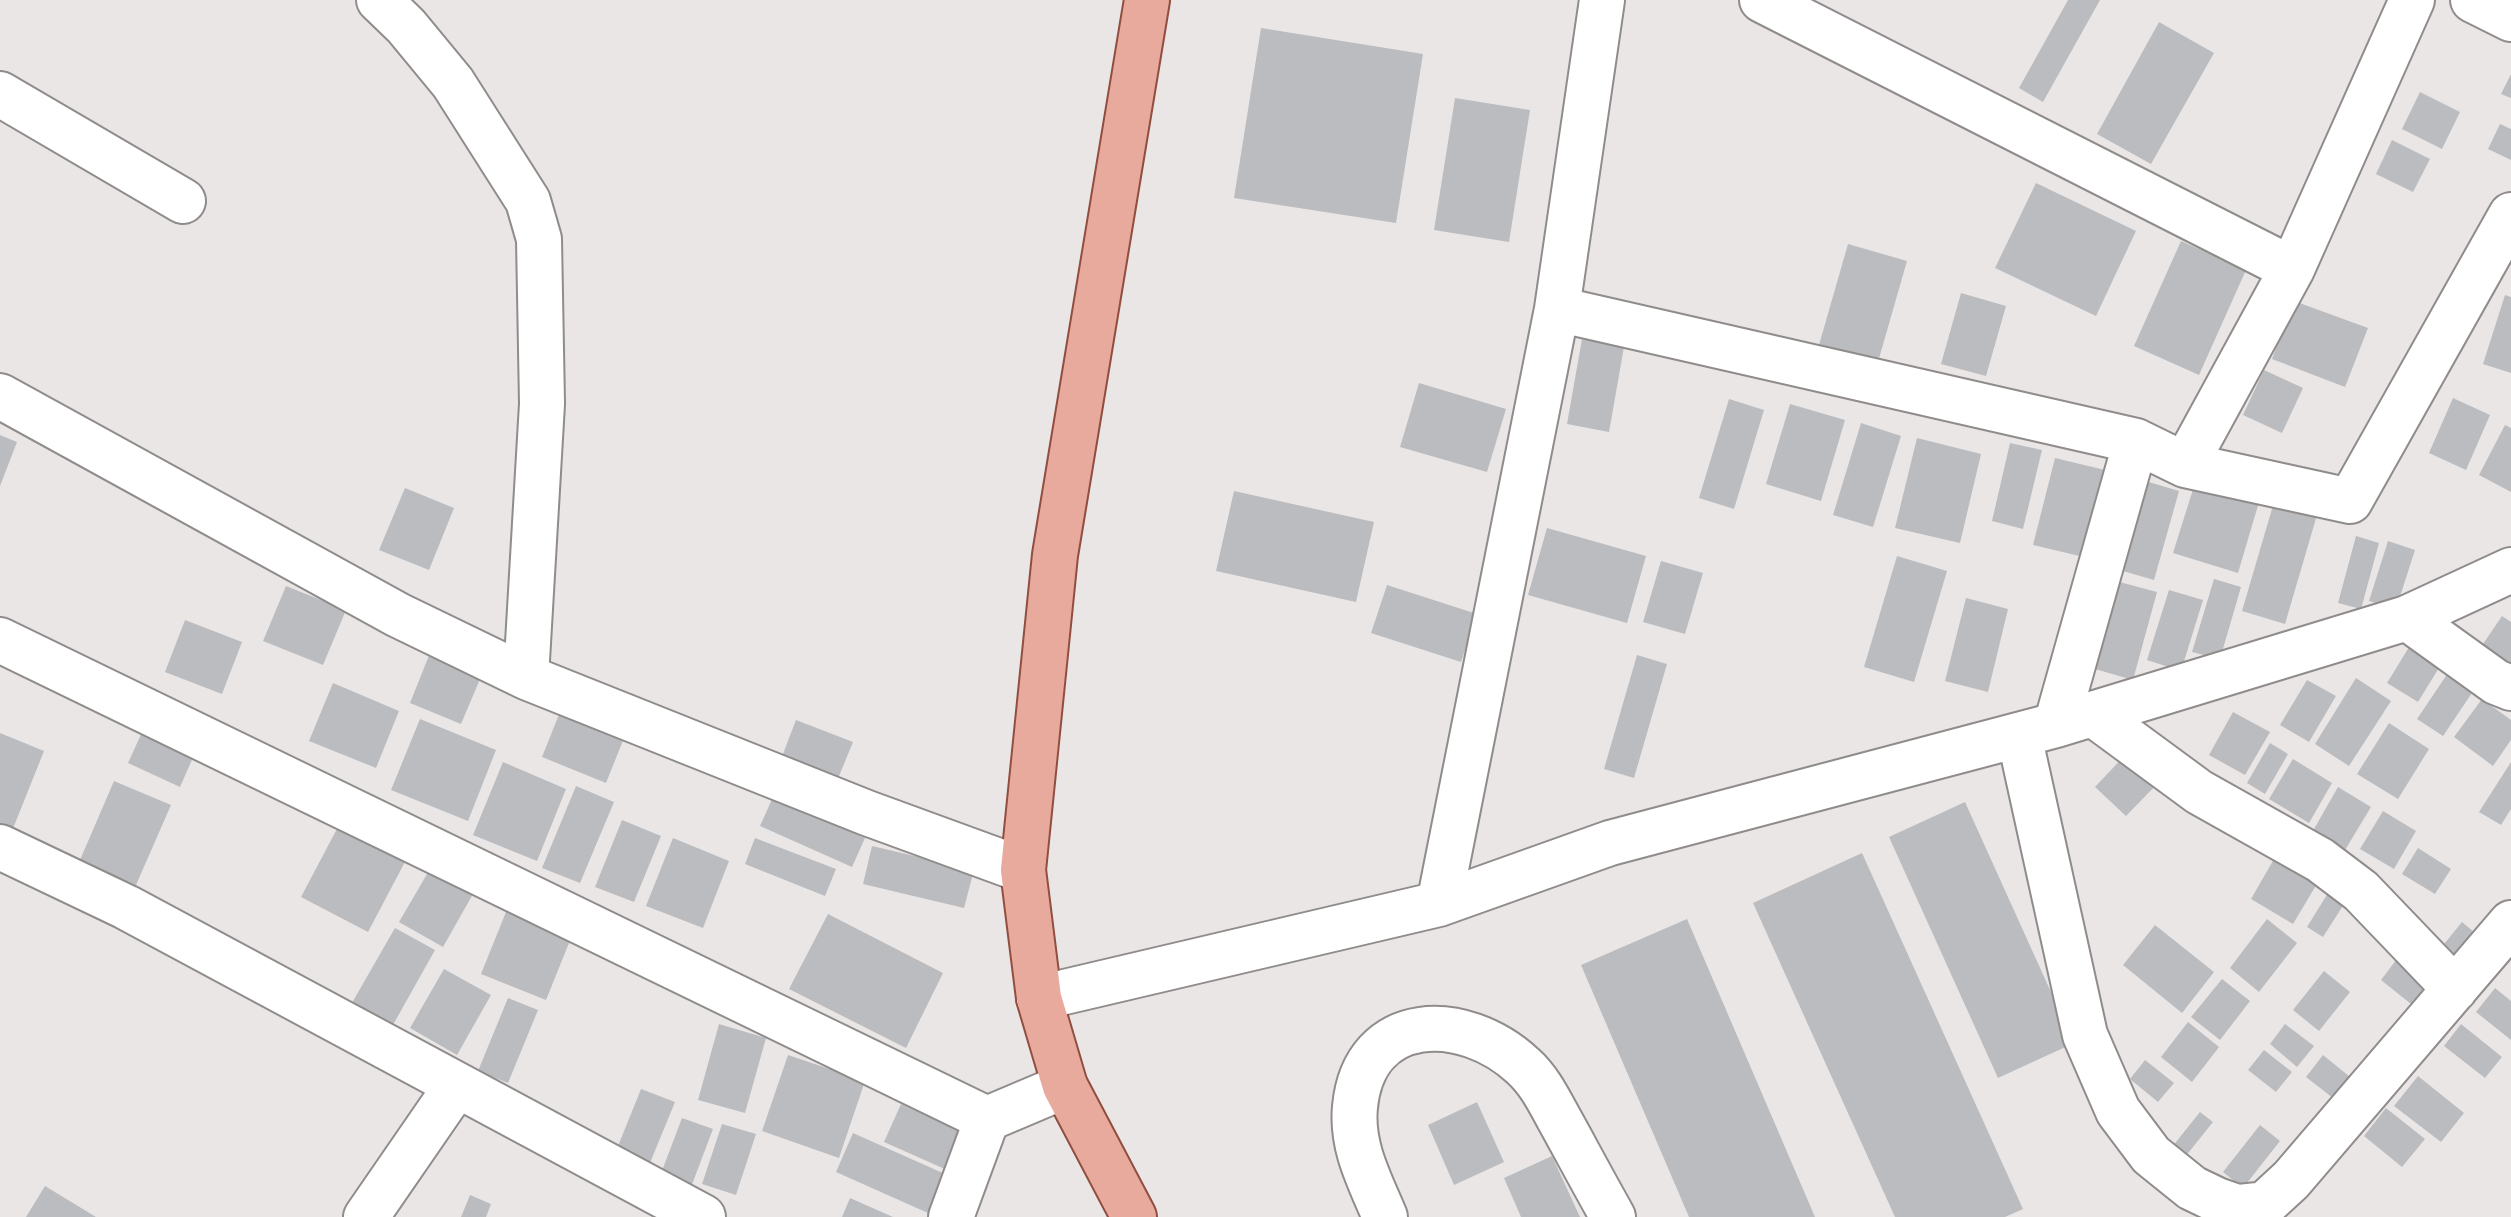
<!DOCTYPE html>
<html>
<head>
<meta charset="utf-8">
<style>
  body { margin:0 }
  canvas { display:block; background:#eae6e6 }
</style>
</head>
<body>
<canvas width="2511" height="1217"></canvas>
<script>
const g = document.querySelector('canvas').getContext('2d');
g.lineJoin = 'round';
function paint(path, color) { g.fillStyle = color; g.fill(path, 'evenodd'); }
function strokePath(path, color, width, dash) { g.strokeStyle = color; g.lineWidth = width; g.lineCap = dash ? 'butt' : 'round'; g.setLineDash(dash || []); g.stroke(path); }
paint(new Path2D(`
  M 2068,0 L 2100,0 L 2043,102 L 2019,88 Z
  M 2159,22 L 2214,53 L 2151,164 L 2097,134 Z
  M 1261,28 L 1423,54 L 1396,223 L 1234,198 Z
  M 2511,74 L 2511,98 L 2501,94 Z
  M 2420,92 L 2460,112 L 2442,149 L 2402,129 Z
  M 1455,98 L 1530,110 L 1509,242 L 1434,230 Z
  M 2500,124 L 2511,129 L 2511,160 L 2488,149 Z
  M 2392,140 L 2430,159 L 2413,192 L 2376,174 Z
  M 2036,183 L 2136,231 L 2096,316 L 1995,268 Z
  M 2181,241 L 2246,270 L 2199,375 L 2134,346 Z
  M 1848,244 L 1907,261 L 1878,362 L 1819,345 Z
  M 1961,293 L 2006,306 L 1986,376 L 1941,364 Z
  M 2505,295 L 2511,297 L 2511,373 L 2483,364 Z
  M 2294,301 L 2368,328 L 2345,387 L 2272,359 Z
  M 1582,339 L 1624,347 L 1609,432 L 1567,424 Z
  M 2264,370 L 2303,388 L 2282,433 L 2243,415 Z
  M 1419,383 L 1506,409 L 1487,472 L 1400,447 Z
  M 2453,398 L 2490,415 L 2466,470 L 2429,453 Z
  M 1729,399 L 1764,410 L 1734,509 L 1699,498 Z
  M 1790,404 L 1845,420 L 1821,501 L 1766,484 Z
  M 1861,423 L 1901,436 L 1873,527 L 1833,515 Z
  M 2505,425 L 2511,428 L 2511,492 L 2479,475 Z
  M 0,435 L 17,442 L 0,486 Z
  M 1917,438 L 1981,454 L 1960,543 L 1895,528 Z
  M 2010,443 L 2042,450 L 2023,529 L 1992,521 Z
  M 2055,458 L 2105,470 L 2084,557 L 2033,545 Z
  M 2142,480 L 2179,491 L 2154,580 L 2116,569 Z
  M 2195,483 L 2259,502 L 2238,573 L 2173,553 Z
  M 405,488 L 454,508 L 429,570 L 379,550 Z
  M 1234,491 L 1374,522 L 1356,602 L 1216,571 Z
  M 2274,502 L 2317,515 L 2285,624 L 2242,611 Z
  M 1547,528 L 1646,556 L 1627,623 L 1528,595 Z
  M 2356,536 L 2379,543 L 2361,609 L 2338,603 Z
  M 2388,541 L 2415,550 L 2396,609 L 2369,601 Z
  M 1897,556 L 1947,571 L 1914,682 L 1864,667 Z
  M 1661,561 L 1703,573 L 1685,634 L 1643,622 Z
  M 2214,579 L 2241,587 L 2220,659 L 2192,652 Z
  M 2112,580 L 2157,592 L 2133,680 L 2088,667 Z
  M 1387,585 L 1477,614 L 1461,662 L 1371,633 Z
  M 286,586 L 346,610 L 323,665 L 263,641 Z
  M 2169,590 L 2203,600 L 2181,671 L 2147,660 Z
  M 1966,598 L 2008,609 L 1988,692 L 1945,681 Z
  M 2502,616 L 2511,622 L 2511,664 L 2483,644 Z
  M 185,620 L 242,642 L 222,694 L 165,672 Z
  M 2414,639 L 2445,658 L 2418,702 L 2387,683 Z
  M 434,643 L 486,665 L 461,724 L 410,703 Z
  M 1637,655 L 1667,664 L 1634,778 L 1604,769 Z
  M 2452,667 L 2478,684 L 2443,736 L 2417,719 Z
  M 2356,678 L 2391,701 L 2349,766 L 2315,744 Z
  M 2307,680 L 2336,696 L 2309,742 L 2280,725 Z
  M 333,683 L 399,711 L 376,768 L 309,741 Z
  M 566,697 L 630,723 L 606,783 L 542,757 Z
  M 2482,699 L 2511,720 L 2511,740 L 2493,766 L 2454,737 Z
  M 2233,712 L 2270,732 L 2245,775 L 2209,755 Z
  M 420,719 L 496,750 L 468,821 L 391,790 Z
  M 796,720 L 853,742 L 837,781 L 781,759 Z
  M 2389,723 L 2429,749 L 2398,799 L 2357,774 Z
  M 143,730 L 195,753 L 180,787 L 128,763 Z
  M 0,733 L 44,751 L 8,841 L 0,838 Z
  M 2270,743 L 2288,754 L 2265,794 L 2247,783 Z
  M 2128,752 L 2159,782 L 2126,816 L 2095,787 Z
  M 2293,759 L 2332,783 L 2309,823 L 2269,799 Z
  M 503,762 L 566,789 L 537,861 L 473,835 Z
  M 2511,762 L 2511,809 L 2501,825 L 2479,812 Z
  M 114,781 L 171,805 L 136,885 L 80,860 Z
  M 576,786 L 614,802 L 580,883 L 542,868 Z
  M 2338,787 L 2371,807 L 2342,855 L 2310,836 Z
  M 773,797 L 865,838 L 852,867 L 760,826 Z
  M 1965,802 L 2074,1043 L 1998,1078 L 1889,837 Z
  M 2383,811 L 2416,831 L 2394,869 L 2360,849 Z
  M 622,820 L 661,836 L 634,902 L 595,887 Z
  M 339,825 L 406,860 L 368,932 L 301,897 Z
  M 673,838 L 729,861 L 703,928 L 646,906 Z
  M 755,838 L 836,869 L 825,896 L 745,864 Z
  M 872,846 L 974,870 L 964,908 L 863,884 Z
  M 2418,848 L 2451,869 L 2435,894 L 2402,874 Z
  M 2278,852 L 2321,877 L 2293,924 L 2251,899 Z
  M 1862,853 L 2023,1209 L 2005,1217 L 1895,1217 L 1753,903 Z
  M 430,869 L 473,894 L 443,947 L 399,922 Z
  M 2336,880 L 2353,890 L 2323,937 L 2307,927 Z
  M 510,902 L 575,928 L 546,1000 L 481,974 Z
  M 828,914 L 943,973 L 906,1048 L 789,989 Z
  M 1687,919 L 1815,1217 L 1689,1217 L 1581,965 Z
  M 2267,919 L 2297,943 L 2259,992 L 2230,968 Z
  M 2462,922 L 2481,938 L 2451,976 L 2431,960 Z
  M 2155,925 L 2214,972 L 2182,1013 L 2123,965 Z
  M 395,928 L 435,950 L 389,1032 L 349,1008 Z
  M 2400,955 L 2436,983 L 2416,1008 L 2381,980 Z
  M 444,969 L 491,995 L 457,1055 L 410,1028 Z
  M 2324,971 L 2350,992 L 2319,1031 L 2293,1010 Z
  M 2222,979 L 2250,1001 L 2220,1040 L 2191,1017 Z
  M 2495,988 L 2511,1001 L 2511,1040 L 2476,1012 Z
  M 508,998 L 538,1010 L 508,1083 L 478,1071 Z
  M 2188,1022 L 2219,1047 L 2192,1082 L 2161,1057 Z
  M 719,1024 L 766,1038 L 745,1113 L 698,1100 Z
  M 2285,1024 L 2314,1046 L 2297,1067 L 2270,1044 Z
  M 2461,1024 L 2502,1057 L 2485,1078 L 2444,1046 Z
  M 2264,1050 L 2292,1072 L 2276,1092 L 2248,1070 Z
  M 788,1055 L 865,1081 L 839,1158 L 762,1131 Z
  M 2323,1055 L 2355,1081 L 2338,1102 L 2306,1077 Z
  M 2145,1060 L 2174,1083 L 2158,1102 L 2130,1079 Z
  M 2418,1076 L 2464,1113 L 2441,1142 L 2394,1106 Z
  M 641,1089 L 675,1102 L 645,1175 L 612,1161 Z
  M 1477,1102 L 1504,1162 L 1454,1185 L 1428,1125 Z
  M 901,1104 L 964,1132 L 947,1170 L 884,1142 Z
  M 2386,1108 L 2425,1139 L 2402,1167 L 2364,1136 Z
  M 2200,1112 L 2213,1122 L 2185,1157 L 2172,1147 Z
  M 682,1118 L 713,1129 L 688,1195 L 657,1184 Z
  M 722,1124 L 756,1134 L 736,1195 L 702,1184 Z
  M 2260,1125 L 2280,1141 L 2243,1188 L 2223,1172 Z
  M 853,1133 L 945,1174 L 928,1213 L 836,1172 Z
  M 1552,1156 L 1580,1217 L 1521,1217 L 1504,1178 Z
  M 45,1186 L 96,1217 L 26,1217 Z
  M 470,1195 L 491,1204 L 486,1217 L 461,1217 Z
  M 850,1198 L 893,1217 L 842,1217 Z`), '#bbbcbf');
const minor = new Path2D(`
  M 379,0 L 406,26 L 453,83 L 528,201 L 539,239 L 542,404 L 526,677
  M 1762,0 L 2292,269
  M 2473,0 L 2511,19
  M 0,94 L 183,201
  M 1557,309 L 2136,441 L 2185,465 L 2350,501 L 2511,215
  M 0,396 L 398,615 L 526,677 L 867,813 L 1023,870
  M 2185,465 L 2292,269 L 2412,0
  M 2407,618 L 2496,682 L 2511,688
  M 0,640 L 987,1119
  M 2093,714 L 2199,792 L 2320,860 L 2361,891 L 2455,989
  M 2056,725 L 2136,441
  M 2019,735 L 2085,1035 L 2118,1111 L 2151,1155 L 2192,1188 L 2217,1200 L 2237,1207 L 2265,1204 L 2291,1180 L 2511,923
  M 0,847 L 126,907 L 703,1217
  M 1439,904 L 1557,309 L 1602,0
  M 1039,998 L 1439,904 L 1610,843 L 2056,725 L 2407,618 L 2511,570
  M 366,1217 L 457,1085
  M 951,1217 L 987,1119 L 1065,1086
  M 1385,1217 C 1370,1181 1351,1147 1355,1107 C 1364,1011 1464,1011 1523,1066 C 1541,1082 1551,1105 1563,1126 C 1580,1157 1596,1187 1613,1217`);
const major = new Path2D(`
  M 1134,1217 L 1065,1086 L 1039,998 L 1023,870 L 1055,555 L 1147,0`);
strokePath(minor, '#8f8c8b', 48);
strokePath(major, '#914e40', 48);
strokePath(minor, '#fff', 44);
strokePath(major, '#e8aa9d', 44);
</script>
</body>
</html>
